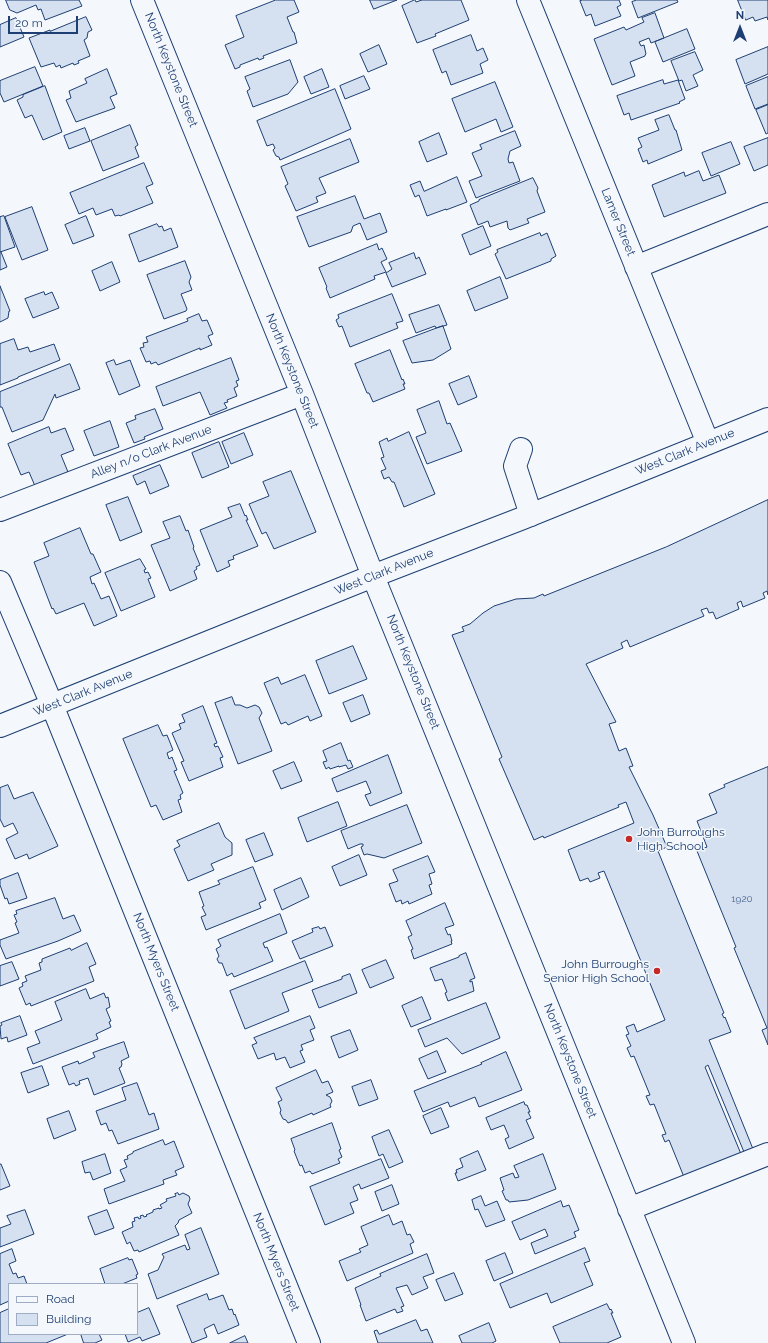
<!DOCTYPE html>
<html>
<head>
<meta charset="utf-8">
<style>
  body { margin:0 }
  #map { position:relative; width:768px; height:1343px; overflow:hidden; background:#f4f7fb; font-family:Raleway,sans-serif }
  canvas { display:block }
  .legend { position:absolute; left:8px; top:1283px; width:130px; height:52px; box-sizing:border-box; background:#f4f7fb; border:1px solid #9eadc5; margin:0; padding:5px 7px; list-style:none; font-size:12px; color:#1d3f73 }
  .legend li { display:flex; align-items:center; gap:8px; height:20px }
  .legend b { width:20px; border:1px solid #9eadc5 }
  .north { position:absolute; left:720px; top:8px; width:40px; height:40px; -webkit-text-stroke:3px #f4f7fb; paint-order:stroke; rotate:0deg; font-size:11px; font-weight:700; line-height:16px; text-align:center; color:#1d3f73 }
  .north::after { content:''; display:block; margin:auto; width:14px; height:18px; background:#1d3f73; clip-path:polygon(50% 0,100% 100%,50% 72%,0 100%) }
  .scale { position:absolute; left:8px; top:16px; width:70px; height:18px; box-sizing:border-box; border:2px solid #1d3f73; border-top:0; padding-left:5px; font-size:12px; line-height:14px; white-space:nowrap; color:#1d3f73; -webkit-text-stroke:3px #f4f7fb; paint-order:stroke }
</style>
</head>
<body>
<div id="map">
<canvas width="768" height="1343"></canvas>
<ul class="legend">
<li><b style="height:5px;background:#f4f7fb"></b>Road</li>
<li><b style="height:11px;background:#d5e0f0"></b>Building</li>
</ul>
<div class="north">N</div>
<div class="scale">20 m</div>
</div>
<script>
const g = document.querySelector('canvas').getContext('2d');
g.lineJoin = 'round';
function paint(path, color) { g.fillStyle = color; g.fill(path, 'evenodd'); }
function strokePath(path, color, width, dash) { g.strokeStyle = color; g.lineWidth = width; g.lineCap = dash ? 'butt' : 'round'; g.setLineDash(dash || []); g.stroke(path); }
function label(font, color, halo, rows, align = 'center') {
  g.font = font + ' Raleway,sans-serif'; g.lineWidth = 3; g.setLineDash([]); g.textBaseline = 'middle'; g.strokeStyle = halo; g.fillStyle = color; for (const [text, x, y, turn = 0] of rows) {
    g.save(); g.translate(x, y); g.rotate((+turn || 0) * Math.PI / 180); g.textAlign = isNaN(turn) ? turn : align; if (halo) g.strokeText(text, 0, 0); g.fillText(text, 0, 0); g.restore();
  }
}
const building = new Path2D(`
  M 6,0 L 79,0 L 82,6 L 45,20 L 41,9 L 38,10 L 36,5 L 17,13 L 10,10 Z
  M 276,0 L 294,0 L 299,12 L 287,17 L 293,32 L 294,32 L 297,43 L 263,56 L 264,58 L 259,60 L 258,58 L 240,65 L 240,67 L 235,69 L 225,45 L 244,37 L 236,16 Z
  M 370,0 L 397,0 L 374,9 Z
  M 415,0 L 416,2 L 422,0 L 461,0 L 469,20 L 435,34 L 436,36 L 417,43 L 402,6 Z
  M 583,0 L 619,0 L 621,5 L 617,7 L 621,16 L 595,26 L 591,14 L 586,16 L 580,1 Z
  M 637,0 L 677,0 L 678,2 L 638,18 L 632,2 Z
  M 738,0 L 768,0 L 768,20 L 767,17 L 755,21 L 753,17 L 746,20 Z
  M 655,13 L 664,38 L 651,43 L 649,38 L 639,42 L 641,46 L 644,45 L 646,54 L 645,55 L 645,56 L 630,62 L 635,76 L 612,85 L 594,39 L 624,27 L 626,30 L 644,22 L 642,18 Z
  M 86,17 L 92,30 L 88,32 L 87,38 L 84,40 L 90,56 L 78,61 L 79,63 L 74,65 L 73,63 L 61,68 L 60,65 L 56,67 L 54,63 L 41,67 L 29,38 L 50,30 L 50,31 Z
  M 16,18 L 24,37 L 0,47 L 0,25 Z
  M 687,29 L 695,49 L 663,62 L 655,42 Z
  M 471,35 L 477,51 L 483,48 L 488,60 L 480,64 L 483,73 L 451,85 L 446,71 L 442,73 L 433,50 Z
  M 379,45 L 387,64 L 368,72 L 360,54 Z
  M 768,47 L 768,74 L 745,84 L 736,60 Z
  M 695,52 L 703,70 L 693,75 L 698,86 L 686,91 L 682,80 L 679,81 L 671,61 Z
  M 290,60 L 298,82 L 288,94 L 253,107 L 247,91 L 250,89 L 245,77 Z
  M 35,67 L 43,86 L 4,102 L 0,93 L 0,81 Z
  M 107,69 L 117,94 L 110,97 L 115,108 L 76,122 L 66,100 L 71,98 L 69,91 L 87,83 L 85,79 Z
  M 322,69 L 329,87 L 311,94 L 304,77 Z
  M 364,76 L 370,89 L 345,99 L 340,86 Z
  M 768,77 L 768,104 L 755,109 L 746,86 Z
  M 663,80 L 664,84 L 678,80 L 685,99 L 679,102 L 680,103 L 631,120 L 629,113 L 624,115 L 617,96 Z
  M 495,82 L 513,127 L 501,132 L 496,119 L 465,132 L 452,99 Z
  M 45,86 L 62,132 L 43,140 L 32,115 L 25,118 L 17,100 L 23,97 L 23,95 Z
  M 335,89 L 351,129 L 280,160 L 279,157 L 276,156 L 273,150 L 275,148 L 273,144 L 267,146 L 257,121 Z
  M 768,105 L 768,133 L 766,134 L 756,110 Z
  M 669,115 L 675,130 L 676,130 L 682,150 L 648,164 L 647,160 L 643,162 L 638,149 L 642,147 L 638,138 L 659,130 L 655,120 Z
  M 130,125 L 138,145 L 135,147 L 139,157 L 103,171 L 91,141 Z
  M 85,128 L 90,141 L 69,149 L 64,136 Z
  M 515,131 L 521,146 L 510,151 L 508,159 L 509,163 L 513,162 L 520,181 L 476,198 L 469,181 L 482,176 L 472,153 L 482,149 L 480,145 Z
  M 439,133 L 447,154 L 427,162 L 419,142 Z
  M 768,138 L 768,165 L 754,171 L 744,147 Z
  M 350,139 L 359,162 L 319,178 L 326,193 L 316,197 L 318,202 L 296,211 L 285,186 L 288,184 L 281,167 Z
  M 731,142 L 740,164 L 711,176 L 702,153 Z
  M 144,163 L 153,184 L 146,187 L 153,203 L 120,216 L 119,215 L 115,216 L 112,209 L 96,215 L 93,208 L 79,214 L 70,193 Z
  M 699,171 L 703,181 L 719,175 L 726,193 L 664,217 L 652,185 L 684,172 L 685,176 Z
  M 457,177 L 467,202 L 446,210 L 446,209 L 427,216 L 419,195 L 415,197 L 410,185 L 420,181 L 424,191 Z
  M 533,178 L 538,188 L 537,191 L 545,212 L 527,219 L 529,223 L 510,230 L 508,228 L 507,221 L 490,227 L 488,221 L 478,225 L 470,205 L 479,201 L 479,200 Z
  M 355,196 L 364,219 L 380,213 L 387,232 L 367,240 L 360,223 L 353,226 L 351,232 L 309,247 L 297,217 Z
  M 32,207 L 48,250 L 22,260 L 5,217 Z
  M 4,216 L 15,247 L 0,252 L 0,217 Z
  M 86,216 L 94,236 L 73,244 L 65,225 Z
  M 157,224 L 159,227 L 162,226 L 164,231 L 171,228 L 178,247 L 139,262 L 129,235 Z
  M 483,226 L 491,246 L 470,255 L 462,235 Z
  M 540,233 L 541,236 L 547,233 L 556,256 L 551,259 L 551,261 L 506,279 L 495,254 L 498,252 L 497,250 Z
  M 377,244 L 379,250 L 382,248 L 387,259 L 381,262 L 386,272 L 374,276 L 375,279 L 330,298 L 326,288 L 327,287 L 319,268 Z
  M 1,252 L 7,267 L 0,270 L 0,253 Z
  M 414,253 L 416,259 L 419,257 L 426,274 L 392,287 L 386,273 L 392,269 L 389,263 Z
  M 185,261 L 191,277 L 189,282 L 192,290 L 181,294 L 187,309 L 186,311 L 164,319 L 147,275 Z
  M 112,262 L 120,282 L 100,291 L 92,271 Z
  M 500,277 L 508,298 L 475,311 L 467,291 Z
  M 0,286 L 10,311 L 9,311 L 8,318 L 0,322 Z
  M 44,292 L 45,295 L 52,292 L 59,308 L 33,318 L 25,299 Z
  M 392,294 L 403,321 L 396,323 L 398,328 L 350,347 L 342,326 L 339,327 L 336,320 L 339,318 L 338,315 Z
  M 439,305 L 447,325 L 436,328 L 435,326 L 416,333 L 409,315 Z
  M 199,314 L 202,321 L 207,320 L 213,334 L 208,336 L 212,345 L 200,350 L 200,348 L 158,365 L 156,362 L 151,364 L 150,361 L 146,362 L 140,348 L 144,347 L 143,343 L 148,342 L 146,337 L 188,321 L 187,319 Z
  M 443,326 L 451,349 L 433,360 L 412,363 L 403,341 Z
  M 14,339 L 18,350 L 28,347 L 30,352 L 54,344 L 60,360 L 18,377 L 18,378 L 0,385 L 0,344 Z
  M 390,350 L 402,380 L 403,379 L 405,384 L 403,384 L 405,389 L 373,402 L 369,393 L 367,393 L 355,364 Z
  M 231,358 L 239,380 L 236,381 L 238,386 L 234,388 L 237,396 L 227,400 L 228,402 L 224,403 L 227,408 L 210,415 L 200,392 L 163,406 L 156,387 Z
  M 114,360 L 116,365 L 130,360 L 140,386 L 119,395 L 106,363 Z
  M 70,364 L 80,389 L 56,398 L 55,394 L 43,420 L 12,432 L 2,407 L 0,407 L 0,392 Z
  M 469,376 L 477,397 L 458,405 L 449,384 Z
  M 439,401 L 447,424 L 450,423 L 462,451 L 427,464 L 416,437 L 426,433 L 417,410 Z
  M 155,409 L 163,429 L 144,437 L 145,439 L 134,443 L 126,423 L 136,419 L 135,416 Z
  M 110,421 L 119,447 L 94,456 L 84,431 Z
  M 49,427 L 51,433 L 65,428 L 74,450 L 61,455 L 68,472 L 35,486 L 29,472 L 21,475 L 8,444 Z
  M 409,432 L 435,494 L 404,507 L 394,482 L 392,482 L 389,477 L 384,479 L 381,471 L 386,469 L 381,458 L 384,457 L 379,442 L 387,438 L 388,441 Z
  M 244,433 L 253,455 L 231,464 L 222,442 Z
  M 219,442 L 229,467 L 202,478 L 192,453 Z
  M 160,465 L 169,486 L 150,494 L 145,481 L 137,485 L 133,476 Z
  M 291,471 L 316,532 L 274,549 L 266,532 L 262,534 L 249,504 L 269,496 L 263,482 Z
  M 128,497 L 142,532 L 120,541 L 106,505 Z
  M 768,500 L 768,595 L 767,591 L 763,593 L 765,598 L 743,607 L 741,601 L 737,603 L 739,609 L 716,619 L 713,612 L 709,613 L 707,608 L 701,610 L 704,616 L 630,647 L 627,640 L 621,643 L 623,648 L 586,664 L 616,722 L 609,724 L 619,751 L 626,748 L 633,766 L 629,767 L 653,815 L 667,847 L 658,851 L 724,1013 L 722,1014 L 724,1018 L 725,1017 L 731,1032 L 709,1040 L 753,1149 L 744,1152 L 708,1065 L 705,1067 L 741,1154 L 684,1177 L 669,1140 L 665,1142 L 662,1135 L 666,1134 L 654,1104 L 650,1105 L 646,1096 L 650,1095 L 634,1056 L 631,1057 L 627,1048 L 631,1046 L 626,1035 L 629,1034 L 626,1027 L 634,1024 L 637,1032 L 665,1020 L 604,871 L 598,873 L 600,878 L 590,882 L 588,878 L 580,881 L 568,850 L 634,823 L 626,802 L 618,805 L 619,807 L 544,838 L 543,836 L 534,840 L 499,759 L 502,757 L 452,635 L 464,631 L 462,627 L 470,624 L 483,613 L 494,606 L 516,599 L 534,598 L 543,594 L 544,596 L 666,547 Z
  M 240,504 L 245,516 L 246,515 L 248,520 L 246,520 L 258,546 L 233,556 L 234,559 L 228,561 L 230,566 L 217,572 L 200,530 L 232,517 L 228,508 Z
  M 180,516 L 186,531 L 188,530 L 194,547 L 193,548 L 200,565 L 196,567 L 197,569 L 194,571 L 197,579 L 170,591 L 151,545 L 170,538 L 163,522 Z
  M 80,528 L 91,554 L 93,554 L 101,572 L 90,577 L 92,584 L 94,583 L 101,599 L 109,596 L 117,616 L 94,626 L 84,603 L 56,614 L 53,608 L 52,609 L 34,562 L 49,556 L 44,543 Z
  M 140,559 L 146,569 L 144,570 L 145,573 L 148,572 L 151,578 L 148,579 L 155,597 L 121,611 L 105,573 Z
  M 353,646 L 367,679 L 329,694 L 316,661 Z
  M 305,675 L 322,716 L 310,721 L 308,716 L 288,725 L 286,722 L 281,724 L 264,683 L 278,677 L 281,684 Z
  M 363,695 L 370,714 L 351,722 L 343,703 Z
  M 232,697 L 235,705 L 240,705 L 247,708 L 255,705 L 259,707 L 262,713 L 259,718 L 272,751 L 238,764 L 215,703 Z
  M 203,706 L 217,743 L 214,744 L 215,747 L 218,746 L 223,757 L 220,758 L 223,767 L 189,781 L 181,762 L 184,761 L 172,733 L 181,729 L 179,724 L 185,722 L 182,715 Z
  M 158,725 L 163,736 L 167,735 L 173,750 L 167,753 L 169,759 L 172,757 L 177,770 L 174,771 L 183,793 L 180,795 L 181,799 L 178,800 L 182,812 L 163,820 L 156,805 L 151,807 L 123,739 Z
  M 341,743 L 348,761 L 350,760 L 353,767 L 348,769 L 346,765 L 339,767 L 339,766 L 330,769 L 329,767 L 326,769 L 323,762 L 327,761 L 323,751 Z
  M 388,755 L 402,793 L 370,806 L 365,795 L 371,793 L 366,781 L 337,792 L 332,779 Z
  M 294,762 L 302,781 L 281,789 L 273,771 Z
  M 768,767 L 768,1045 L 762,1030 L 767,1028 L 734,948 L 736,947 L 697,851 L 707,847 L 697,821 L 717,813 L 709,794 L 725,787 L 724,785 Z
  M 8,785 L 14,799 L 33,792 L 58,846 L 29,859 L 27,854 L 15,859 L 6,839 L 18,833 L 13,823 L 4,827 L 0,819 L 0,788 Z
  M 338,802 L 347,826 L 307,842 L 298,818 Z
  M 407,805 L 422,843 L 384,858 L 367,854 L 364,855 L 361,847 L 363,846 L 363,844 L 360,844 L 348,849 L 341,831 Z
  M 219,823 L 225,837 L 232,843 L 232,855 L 211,864 L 214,870 L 188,881 L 174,849 L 180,846 L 177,841 Z
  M 264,833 L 273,855 L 255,862 L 246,840 Z
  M 359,855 L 367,875 L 340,886 L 332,867 Z
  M 428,856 L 435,872 L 429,874 L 432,884 L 429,885 L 432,894 L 409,904 L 408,901 L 402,904 L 401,900 L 396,902 L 389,884 L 398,881 L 393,870 Z
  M 253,867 L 266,900 L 259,903 L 261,908 L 206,930 L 201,917 L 206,915 L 202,907 L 204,906 L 199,892 L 220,884 L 218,881 Z
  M 18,873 L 27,898 L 9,904 L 7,898 L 5,899 L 0,885 L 0,880 Z
  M 301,878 L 309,897 L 282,910 L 274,890 Z
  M 55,898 L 63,919 L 74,915 L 81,931 L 58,941 L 6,959 L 0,945 L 0,940 L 19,933 L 15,923 L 17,922 L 14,915 L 17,914 L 16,911 Z
  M 445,903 L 454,925 L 445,928 L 448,935 L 450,934 L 452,941 L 451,941 L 452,944 L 414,959 L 411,950 L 413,949 L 408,937 L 412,935 L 406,921 Z
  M 280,914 L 287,933 L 263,943 L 265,948 L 267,947 L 273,961 L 234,977 L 232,973 L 227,976 L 222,963 L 219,963 L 217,959 L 219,956 L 216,949 L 221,946 L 218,940 Z
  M 319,927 L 320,929 L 325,927 L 333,946 L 300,959 L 292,941 L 313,932 L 312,929 Z
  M 87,943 L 96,964 L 89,967 L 94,981 L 31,1006 L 30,1003 L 26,1005 L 19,988 L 23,986 L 22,983 L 27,981 L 25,976 L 41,970 L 39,963 L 42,962 L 42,959 L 70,948 L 71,950 Z
  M 466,953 L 475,978 L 470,980 L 470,982 L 472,981 L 474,991 L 448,1001 L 445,993 L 447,992 L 442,979 L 435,981 L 430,968 L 459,957 L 459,956 Z
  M 386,960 L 394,978 L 370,988 L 362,970 Z
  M 305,961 L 313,981 L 282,993 L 289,1011 L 245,1029 L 230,991 Z
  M 12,962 L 19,979 L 0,986 L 0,966 Z
  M 350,974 L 357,993 L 319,1008 L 312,990 L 342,979 L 342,977 Z
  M 86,989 L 90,999 L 104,993 L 106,998 L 108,997 L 110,1007 L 106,1009 L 111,1021 L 109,1022 L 111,1027 L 96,1034 L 98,1039 L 33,1064 L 27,1048 L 40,1043 L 35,1031 L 62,1020 L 55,1002 Z
  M 422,997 L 431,1019 L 411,1027 L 402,1006 Z
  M 486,1003 L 500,1038 L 462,1054 L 447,1038 L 425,1047 L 418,1030 Z
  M 20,1016 L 27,1035 L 8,1042 L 7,1037 L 1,1039 L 0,1026 L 2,1025 L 1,1023 Z
  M 310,1016 L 315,1028 L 310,1030 L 314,1040 L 301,1045 L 303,1050 L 300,1051 L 305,1062 L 290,1068 L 285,1057 L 276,1060 L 274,1053 L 258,1059 L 252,1045 L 257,1043 L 254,1038 Z
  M 350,1030 L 358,1050 L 339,1058 L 331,1037 Z
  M 124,1042 L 129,1057 L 121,1061 L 122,1064 L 121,1067 L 119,1068 L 125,1083 L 94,1095 L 88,1078 L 79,1081 L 80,1084 L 76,1086 L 74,1083 L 69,1085 L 62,1067 L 78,1061 L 79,1064 L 95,1057 L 93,1053 Z
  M 437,1051 L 446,1072 L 428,1079 L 419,1059 Z
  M 506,1052 L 522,1090 L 479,1107 L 475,1097 L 450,1107 L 448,1102 L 423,1112 L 414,1091 L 482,1064 L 481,1063 Z
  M 42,1066 L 49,1085 L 28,1093 L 21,1073 Z
  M 316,1070 L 322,1083 L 328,1081 L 333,1092 L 326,1095 L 330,1097 L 332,1101 L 330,1105 L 331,1107 L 313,1115 L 312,1113 L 288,1123 L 286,1120 L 283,1119 L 280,1113 L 281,1110 L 278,1102 L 282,1100 L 276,1088 Z
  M 371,1080 L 378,1099 L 359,1106 L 352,1087 Z
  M 137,1083 L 149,1115 L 154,1113 L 159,1129 L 118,1144 L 112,1130 L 109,1131 L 106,1123 L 101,1125 L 96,1111 L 126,1100 L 122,1088 Z
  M 524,1102 L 525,1105 L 527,1105 L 530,1112 L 528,1112 L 531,1118 L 526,1120 L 534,1138 L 509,1149 L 505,1139 L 509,1137 L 504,1125 L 491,1130 L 486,1118 Z
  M 441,1108 L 449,1127 L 431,1134 L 423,1116 Z
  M 69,1111 L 76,1130 L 54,1139 L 47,1119 Z
  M 332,1123 L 341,1149 L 339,1150 L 342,1157 L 338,1159 L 340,1163 L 312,1174 L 310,1171 L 305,1173 L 302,1165 L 300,1166 L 294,1151 L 295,1150 L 291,1139 Z
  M 389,1130 L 403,1162 L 389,1168 L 383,1154 L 379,1156 L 372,1137 Z
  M 163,1140 L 165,1145 L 174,1141 L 184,1167 L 175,1171 L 177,1175 L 163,1180 L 164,1184 L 109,1204 L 104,1189 L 125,1181 L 120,1170 L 127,1167 L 124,1160 L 128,1159 L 127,1156 L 133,1153 L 133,1152 Z
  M 478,1151 L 486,1170 L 458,1181 L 455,1173 L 457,1173 L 456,1170 L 463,1167 L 460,1159 Z
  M 105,1154 L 111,1173 L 93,1180 L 90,1172 L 85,1173 L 82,1162 Z
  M 543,1154 L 556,1189 L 528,1200 L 509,1202 L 508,1200 L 506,1200 L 502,1191 L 504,1190 L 500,1178 L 513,1173 L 515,1178 L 519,1177 L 514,1166 Z
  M 381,1159 L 389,1178 L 361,1189 L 359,1184 L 353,1187 L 358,1200 L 350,1203 L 354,1213 L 325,1225 L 310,1187 Z
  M 0,1164 L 1,1164 L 10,1186 L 0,1190 Z
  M 392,1185 L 399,1204 L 382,1211 L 375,1192 Z
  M 178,1193 L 179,1195 L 183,1193 L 189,1196 L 190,1199 L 188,1204 L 192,1213 L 179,1220 L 178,1223 L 175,1226 L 179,1235 L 139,1252 L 138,1250 L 134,1251 L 130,1242 L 127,1244 L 122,1232 L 133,1227 L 132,1222 L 135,1221 L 134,1218 L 138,1217 L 139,1219 L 141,1218 L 140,1216 L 143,1215 L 144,1217 L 147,1216 L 146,1215 L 153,1212 L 153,1210 L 159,1208 L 159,1209 L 162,1208 L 160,1205 L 167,1201 L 166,1199 L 176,1196 L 175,1194 Z
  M 481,1196 L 485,1206 L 497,1201 L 505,1220 L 486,1227 L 478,1209 L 475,1210 L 472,1200 Z
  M 561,1201 L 563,1207 L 569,1205 L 579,1230 L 574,1232 L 576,1237 L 535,1254 L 531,1243 L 548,1236 L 545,1229 L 520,1240 L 512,1222 Z
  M 25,1210 L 34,1234 L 0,1247 L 0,1228 L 11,1224 L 7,1216 Z
  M 107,1210 L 114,1228 L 95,1235 L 88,1217 Z
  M 389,1215 L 393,1225 L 402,1221 L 407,1235 L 410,1234 L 414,1242 L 410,1244 L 413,1253 L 347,1281 L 339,1261 L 361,1252 L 359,1249 L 368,1245 L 361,1227 Z
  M 201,1228 L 219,1274 L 157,1299 L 148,1274 L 158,1270 L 164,1257 L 162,1254 L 185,1245 L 187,1250 L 190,1249 L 185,1235 Z
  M 585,1248 L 590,1261 L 584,1263 L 593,1285 L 551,1303 L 547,1293 L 510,1308 L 500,1284 Z
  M 12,1249 L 16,1261 L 9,1264 L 13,1274 L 16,1273 L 18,1278 L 24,1276 L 27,1284 L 9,1284 L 9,1301 L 0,1305 L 0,1254 Z
  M 505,1253 L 513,1273 L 494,1281 L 486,1261 Z
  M 427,1254 L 434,1273 L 423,1277 L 428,1288 L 412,1295 L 407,1285 L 396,1288 L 404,1306 L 401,1307 L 403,1311 L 397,1313 L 395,1309 L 366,1321 L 360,1305 L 361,1305 L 355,1288 L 381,1276 L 380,1274 Z
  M 128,1258 L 129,1260 L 132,1259 L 138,1274 L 136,1275 L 137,1278 L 122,1284 L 105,1284 L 100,1269 Z
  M 454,1273 L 463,1294 L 445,1301 L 436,1280 Z
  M 207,1294 L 209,1300 L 223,1295 L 229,1310 L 232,1309 L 234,1315 L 235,1314 L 239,1325 L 218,1334 L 214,1324 L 204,1329 L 207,1337 L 192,1343 L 177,1306 Z
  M 607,1304 L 610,1310 L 611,1309 L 613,1313 L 611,1313 L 621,1337 L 607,1343 L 560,1343 L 553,1327 Z
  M 149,1308 L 160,1334 L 142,1341 L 140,1337 L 128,1342 L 125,1334 L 137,1334 L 137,1313 Z
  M 9,1309 L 9,1334 L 68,1334 L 46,1343 L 0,1343 L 0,1313 Z
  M 416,1320 L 421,1331 L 427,1329 L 433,1343 L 378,1343 L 374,1331 L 377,1330 L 379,1334 Z
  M 489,1323 L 496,1341 L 492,1343 L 462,1343 L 459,1336 Z
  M 81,1334 L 99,1334 L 102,1340 L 95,1343 L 84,1343 Z
  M 245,1336 L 248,1343 L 230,1343 Z`);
paint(building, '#d5e0f0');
strokePath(building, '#1d3f73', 1);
const minor = new Path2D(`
  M 142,0 L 302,394 L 373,576 L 684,1343
  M 528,0 L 708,443
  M 636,267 L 768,214
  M 521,449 L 515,466 L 531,515
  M 0,510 L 302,394
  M 0,582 L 52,705 L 309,1343
  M 0,726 L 373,576 L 523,518 L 768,419
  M 629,1209 L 768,1154`);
strokePath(minor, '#1d3f73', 24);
strokePath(minor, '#f4f7fb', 22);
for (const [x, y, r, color] of [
  [629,839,4,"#c62828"],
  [657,971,4,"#c62828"]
]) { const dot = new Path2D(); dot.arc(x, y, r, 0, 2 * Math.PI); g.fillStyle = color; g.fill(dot); strokePath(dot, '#f4f7fb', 1.5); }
label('10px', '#4b6792', null, [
  ["1920",742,899]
]);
label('12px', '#1d3f73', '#f4f7fb', [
  ["North Keystone Street",171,70,68],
  ["Lamer Street",618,222,68],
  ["North Keystone Street",292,371,68],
  ["Alley n/o Clark Avenue",151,452,-21],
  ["West Clark Avenue",685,452,-22],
  ["West Clark Avenue",384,572,-22],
  ["North Keystone Street",413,672,68],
  ["West Clark Avenue",83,693,-22],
  ["North Myers Street",156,962,68],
  ["North Keystone Street",570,1061,68],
  ["North Myers Street",276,1262,68]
]);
label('12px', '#1d3f73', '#f4f7fb', [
  ["John Burroughs",637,832],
  ["High School",637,846],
  ["John Burroughs",649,964,"right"],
  ["Senior High School",649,978,"right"]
], 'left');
</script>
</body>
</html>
